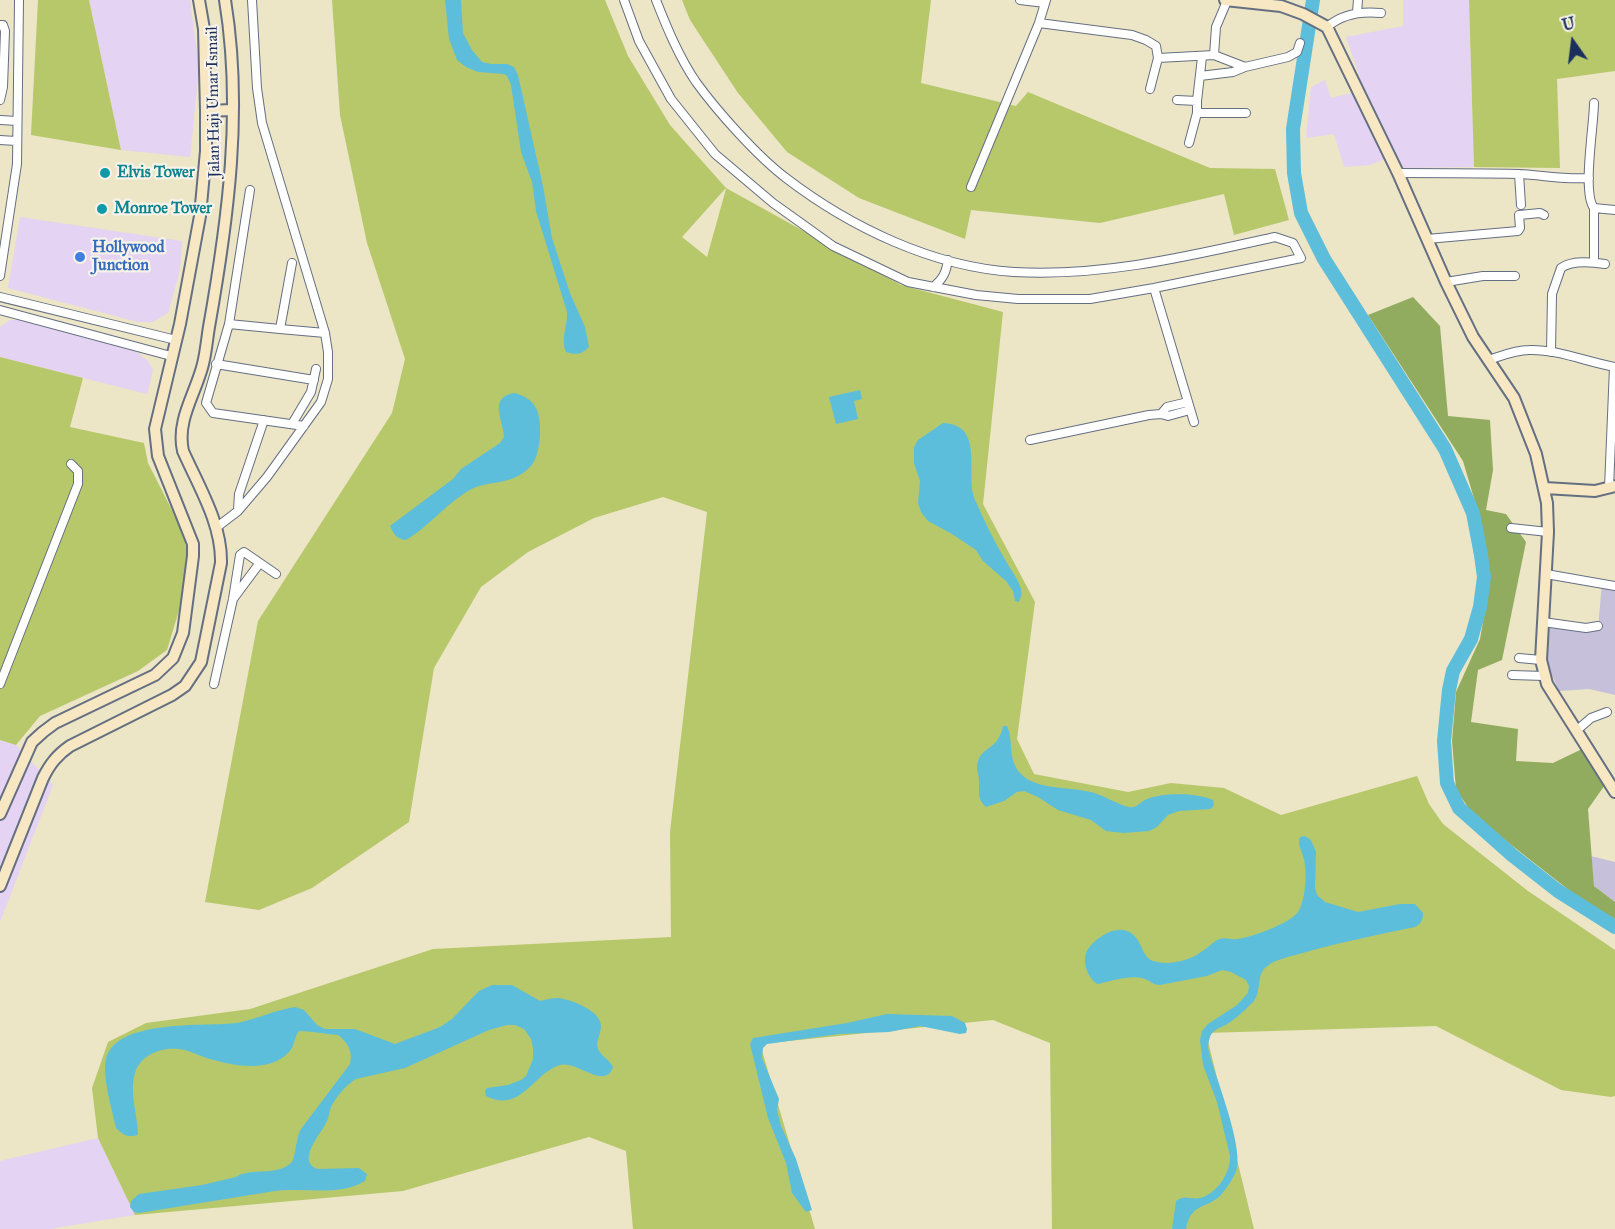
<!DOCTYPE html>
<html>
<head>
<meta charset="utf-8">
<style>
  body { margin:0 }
  #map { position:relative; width:1615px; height:1229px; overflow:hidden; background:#ece5c6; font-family:"IM FELL Great Primer",serif }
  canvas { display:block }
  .north { position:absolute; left:1543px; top:12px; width:60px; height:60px; -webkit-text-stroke:4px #f7f3e8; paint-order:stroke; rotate:346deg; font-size:16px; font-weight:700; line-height:24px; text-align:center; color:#1b2f5e }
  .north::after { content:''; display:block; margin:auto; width:21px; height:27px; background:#1b2f5e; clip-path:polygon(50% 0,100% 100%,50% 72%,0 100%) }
</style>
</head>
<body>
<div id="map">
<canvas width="1615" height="1229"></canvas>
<div class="north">U</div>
</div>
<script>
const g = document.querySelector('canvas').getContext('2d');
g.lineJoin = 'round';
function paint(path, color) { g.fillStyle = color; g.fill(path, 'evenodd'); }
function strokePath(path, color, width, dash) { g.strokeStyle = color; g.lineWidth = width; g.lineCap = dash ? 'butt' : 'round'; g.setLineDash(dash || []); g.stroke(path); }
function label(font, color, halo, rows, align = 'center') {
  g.font = font + ' "IM FELL Great Primer",serif'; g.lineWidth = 4.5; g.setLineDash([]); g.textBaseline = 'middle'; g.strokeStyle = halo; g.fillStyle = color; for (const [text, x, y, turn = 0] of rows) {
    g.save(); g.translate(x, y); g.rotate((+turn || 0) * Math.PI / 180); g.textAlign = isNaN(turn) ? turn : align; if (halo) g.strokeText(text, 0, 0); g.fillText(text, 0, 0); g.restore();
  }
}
paint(new Path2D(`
  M 89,0 L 190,0 L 199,68 L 190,157 L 121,150 Z
  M 1403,0 L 1469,0 L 1474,167 L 1404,168 L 1395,155 L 1370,165 L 1344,167 L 1334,134 L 1306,138 L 1311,87 L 1325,80 L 1331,98 L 1364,90 L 1346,37 L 1403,26 Z
  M 20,217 L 182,241 L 180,270 L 168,313 L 153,322 L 138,322 L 8,288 Z
  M 10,320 L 23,320 L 137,352 L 148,361 L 153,370 L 147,394 L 0,357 L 0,327 Z
  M 0,740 L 16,745 L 53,785 L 0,922 Z
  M 98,1138 L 135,1215 L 50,1229 L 0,1229 L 0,1161 Z`), '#e4d3f2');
paint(new Path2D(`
  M 1602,582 L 1615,586 L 1615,695 L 1589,689 L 1559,691 L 1546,662 L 1548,622 L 1598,629 Z
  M 1591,856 L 1615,862 L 1615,902 L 1594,886 Z`), '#c6c0da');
paint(new Path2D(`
  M 38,0 L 89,0 L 121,150 L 31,135 Z
  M 332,0 L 605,0 L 628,56 L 670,125 L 726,188 L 901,285 L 1003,312 L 983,504 L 1035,602 L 1017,739 L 1034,774 L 1128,792 L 1171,783 L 1224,788 L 1281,815 L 1417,776 L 1429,804 L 1443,824 L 1528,891 L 1615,950 L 1615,1096 L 1611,1097 L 1561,1090 L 1436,1026 L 1206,1033 L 1254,1229 L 1052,1229 L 1050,1043 L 993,1020 L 760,1044 L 815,1229 L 633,1229 L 626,1151 L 589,1137 L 403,1191 L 135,1215 L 98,1138 L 92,1088 L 108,1042 L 146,1023 L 250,1009 L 433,949 L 671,937 L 670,832 L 707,512 L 663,497 L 594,518 L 528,552 L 481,587 L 434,668 L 409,822 L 312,888 L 259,910 L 205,902 L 258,621 L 392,413 L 405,359 L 367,243 L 340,115 ZM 725,189 L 726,189 L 707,257 L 682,237 Z
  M 682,0 L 931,0 L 921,83 L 1016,106 L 1028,92 L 1210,168 L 1275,169 L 1289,220 L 1234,235 L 1224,194 L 1100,223 L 971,210 L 965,239 L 859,198 L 787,152 L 738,93 L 690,20 Z
  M 1469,0 L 1615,0 L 1615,71 L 1557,79 L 1560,168 L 1474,167 Z
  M 0,357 L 83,378 L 70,427 L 144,443 L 148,463 L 183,532 L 191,571 L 167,650 L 138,671 L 40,716 L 16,745 L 0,740 Z`), '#b7c86b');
paint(new Path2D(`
  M 1413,297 L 1440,326 L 1448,416 L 1490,420 L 1493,470 L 1486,510 L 1506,514 L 1526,542 L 1502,660 L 1478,670 L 1471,722 L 1518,729 L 1516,761 L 1553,763 L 1582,749 L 1607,782 L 1588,809 L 1594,886 L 1615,902 L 1615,919 L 1579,898 L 1473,815 L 1456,789 L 1452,741 L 1456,692 L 1480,639 L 1490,582 L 1478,512 L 1463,461 L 1368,315 Z`), '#91ac5f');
paint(new Path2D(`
  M 445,0 L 461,0 L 463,33 L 472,50 L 482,62 L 491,64 L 507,64 L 514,67 L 518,75 L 543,186 L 552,238 L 570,293 L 585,327 L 589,347 C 581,355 576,355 566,352 C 560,339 568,326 567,312 L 536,211 L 532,182 L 521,152 L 511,85 L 507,76 L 504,74 L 478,72 L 466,67 L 457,60 L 449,39 Z
  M 860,390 L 862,399 L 854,401 L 858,419 L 836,424 L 829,397 Z
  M 514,393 C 523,395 531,399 536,408 C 543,421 541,455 531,466 C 512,487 488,479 468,491 C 445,505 426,529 406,540 C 396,539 394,534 390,526 L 453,479 L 461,469 L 500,443 L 504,437 C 503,419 488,398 514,393 Z
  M 943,423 C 987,425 963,476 976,502 C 984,520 993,539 1003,556 C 1008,566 1018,578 1021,589 C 1022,594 1021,597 1019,602 L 1015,601 L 1013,591 L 1006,581 L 983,561 L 976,550 L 952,534 L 928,521 L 921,512 L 918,503 L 920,481 L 914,463 L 914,447 L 918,440 Z
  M 1003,726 L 1007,726 C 1014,740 1007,758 1020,773 C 1035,790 1071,787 1091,792 C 1103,795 1119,805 1129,807 C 1136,809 1140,802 1145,800 C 1162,792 1197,793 1213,800 L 1214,805 L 1211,809 L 1179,811 L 1168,815 L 1157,827 L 1149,831 L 1124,833 L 1106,831 L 1091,820 L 1058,810 L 1038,797 L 1024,791 L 1017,792 L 1004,801 L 986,807 C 978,800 979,794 979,784 C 980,776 975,769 978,761 C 983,746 998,750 1003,726 Z
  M 1305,836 L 1311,840 L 1316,852 L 1315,888 L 1317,895 L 1325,902 L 1358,912 L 1400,904 L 1415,904 L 1423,913 C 1423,920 1421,924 1415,927 C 1376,935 1337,943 1299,954 C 1288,957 1273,960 1265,968 C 1256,977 1262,992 1253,1002 C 1250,1005 1237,1018 1233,1020 C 1218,1032 1210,1025 1208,1048 C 1215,1077 1242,1141 1237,1168 C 1235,1177 1226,1189 1220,1196 C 1204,1210 1191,1203 1186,1229 L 1172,1229 L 1176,1201 C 1185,1194 1190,1200 1200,1198 C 1217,1194 1231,1172 1230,1156 L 1217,1102 L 1203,1065 L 1200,1040 L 1202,1031 L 1208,1024 L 1237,1005 L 1248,993 L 1249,986 L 1246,980 L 1231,972 L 1222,970 L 1207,976 L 1160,985 C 1152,985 1150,980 1142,978 C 1129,975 1111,981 1098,984 C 1087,979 1081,959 1088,949 C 1099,934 1124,920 1137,939 C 1142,946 1144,958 1153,961 C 1156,962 1163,963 1166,963 C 1179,963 1194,958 1204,950 C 1209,947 1213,942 1219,939 C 1225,937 1230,940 1237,939 C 1250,938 1291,923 1298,912 C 1306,900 1307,872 1304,859 C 1302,851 1297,845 1300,837 Z
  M 492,985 L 512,985 L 540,1001 C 547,999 553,998 559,998 C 572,1000 601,1011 601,1026 C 601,1034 595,1042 598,1049 C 601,1056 610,1060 613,1067 C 605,1091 577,1060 560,1065 C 533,1073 521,1114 486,1096 L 485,1091 L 487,1088 L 508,1085 L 521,1080 L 526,1076 L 533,1059 L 533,1048 L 531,1039 L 524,1029 L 515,1025 L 507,1025 L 489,1030 L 405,1068 L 356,1079 C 346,1085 336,1097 331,1107 C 329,1112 329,1117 327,1121 C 322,1133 295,1161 318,1169 L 359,1168 L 367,1174 L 365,1181 C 339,1197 305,1187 275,1191 C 230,1198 184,1206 139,1213 L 134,1212 L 130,1207 L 131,1201 L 139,1194 L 202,1185 L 236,1177 C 251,1167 278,1177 292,1162 C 295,1158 296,1138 301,1129 L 350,1064 C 353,1051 348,1043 338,1035 C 325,1034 311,1031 299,1031 C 294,1037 295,1046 289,1052 C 270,1073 234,1066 210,1059 C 199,1056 189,1050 179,1049 C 162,1047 143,1054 136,1070 C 128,1090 138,1115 138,1135 C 128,1138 123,1135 116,1128 C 112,1109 102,1077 106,1059 C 116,1018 207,1027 237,1023 C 257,1019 275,1010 295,1007 L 304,1010 L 317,1025 L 325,1029 L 355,1029 L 395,1044 L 440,1027 L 452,1019 L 479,991 Z
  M 887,1014 L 952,1016 L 965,1023 L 967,1029 L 966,1033 L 960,1034 L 920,1026 L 889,1032 L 839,1034 L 767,1044 L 763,1048 L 762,1058 L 779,1099 L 777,1110 L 781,1126 L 796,1159 L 812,1210 L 806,1212 L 792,1193 L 786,1163 L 768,1118 L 750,1044 L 753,1038 L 847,1023 Z`), '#5cbeda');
strokePath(new Path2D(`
  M 1313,0 L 1293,129 L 1294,173 L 1301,213 L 1324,259 L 1445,449 L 1473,513 L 1481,555 L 1484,577 L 1480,607 L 1471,639 L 1453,671 L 1449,690 L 1444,741 L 1447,783 L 1459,808 L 1512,855 L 1558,891 L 1615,927`), '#5cbeda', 14);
const street = new Path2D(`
  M 624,0 L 639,41 L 671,99 L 715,154 L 773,203 L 833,246 L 908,282 L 976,295 L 1018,299 L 1090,299 L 1154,288 L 1301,258 L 1293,243 L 1275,237 C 1189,256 1103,277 1014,272 C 933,267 850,227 786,178 C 757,156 717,111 696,82 C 679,57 667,28 656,0
  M 1020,0 L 1045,3
  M 1357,12 L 1358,0
  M 1039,23 L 1132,35 L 1146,40 L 1156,46 L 1158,58 L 1150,89
  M 0,25 L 3,25 L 5,31 L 3,87 L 0,100
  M 1327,27 C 1342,14 1362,11 1381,13
  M 1214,55 L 1216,27 L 1227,1
  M 1158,58 L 1214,55 L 1245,67 L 1288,57 L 1297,52 L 1300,43
  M 1200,76 L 1233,72 L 1245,67
  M 1177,100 L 1197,101
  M 1197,113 L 1246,113
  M 0,120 L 17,121
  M 0,140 L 16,141
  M 1189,143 L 1197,113 L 1197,101 L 1202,57
  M 1398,173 C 1438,173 1479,173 1519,174 C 1543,175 1565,180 1589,178
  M 1519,174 L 1521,205
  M 971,187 L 1039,23 L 1046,0
  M 250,190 L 229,324 L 206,403 L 213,413 L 304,426
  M 1594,208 L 1615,210
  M 1427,239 L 1518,231 L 1520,228 L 1519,215 L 1540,213 L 1544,215
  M 1594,262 L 1594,208 C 1582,193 1594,125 1594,103
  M 0,276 L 17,164 L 19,0
  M 1446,282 L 1483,276 L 1515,276
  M 933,287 C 943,279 946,273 948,260
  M 1154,288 L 1194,422
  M 0,297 L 176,340
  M 0,310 L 171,356
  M 229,324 L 280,329 L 292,263
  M 280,329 L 325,333
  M 1551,352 L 1552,294 L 1561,268 C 1572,260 1591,262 1605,264
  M 1488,360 C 1501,356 1515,350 1529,350 C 1557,349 1587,362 1615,367
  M 216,364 L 314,380
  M 1161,414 L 1167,407 L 1188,402
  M 292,424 L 311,392 L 316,369
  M 1030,440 L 1149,415 L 1161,414 L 1168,416 L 1190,410
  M 1609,488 L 1614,367
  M 238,510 L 239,494 L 264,420
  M 217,527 L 238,511 L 267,477 L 321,402 L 328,379 L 328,352 L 325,333 L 262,123 L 257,88 L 252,0
  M 1511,528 L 1548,532
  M 1546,574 L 1615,586
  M 233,599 L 259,564
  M 1543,622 L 1586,628 L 1598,626
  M 1519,658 L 1541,660
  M 1512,675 L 1544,676
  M 0,684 L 78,484 L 78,471 L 71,464
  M 214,684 L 233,599 L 240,555 L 244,552 L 276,574
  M 1576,731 L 1591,718 L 1607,712`);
const secondary = new Path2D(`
  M 1225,0 L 1281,6 L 1303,14 L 1327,27 L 1398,173 L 1446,282 L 1473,337 L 1514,398 L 1536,454 L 1547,503 L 1548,532 L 1541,660 L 1547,684 L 1615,792
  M 206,111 L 232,110
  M 1545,488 L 1595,491 L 1615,486
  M 0,814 L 32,742 L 43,732 L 55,723 L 155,675 L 173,658 L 183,633 L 193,556 L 193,544 L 158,456 L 155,429 L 180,324 L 200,216 L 206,151 L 206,111 L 204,29 L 199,0
  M 0,886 L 43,778 C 50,764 57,755 70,746 L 172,695 L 185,686 L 201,662 L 221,563 C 222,524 199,487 183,451 C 176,420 196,393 203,364 C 206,352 207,339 209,327 C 228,220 243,109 225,0`);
strokePath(street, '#646f82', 10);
strokePath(secondary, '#646f82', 14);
strokePath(street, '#fff', 8);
strokePath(secondary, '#f7e8c3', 10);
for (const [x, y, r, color] of [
  [105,173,6,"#0f9aa8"],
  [102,209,6,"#0f9aa8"],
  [80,257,6,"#3f7fe0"]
]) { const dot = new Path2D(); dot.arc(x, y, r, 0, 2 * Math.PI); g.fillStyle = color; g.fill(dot); strokePath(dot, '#f7f3e8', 2); }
label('16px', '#1b2f5e', '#f7f3e8', [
  ["Jalan Haji Umar Ismail",214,102,-91]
]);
label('bold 16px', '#0d838f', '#f7f3e8', [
  ["Elvis Tower",117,173],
  ["Monroe Tower",114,209]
], 'left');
label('bold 16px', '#366cbe', '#f7f3e8', [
  ["Hollywood",92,248],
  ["Junction",92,266]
], 'left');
</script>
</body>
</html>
